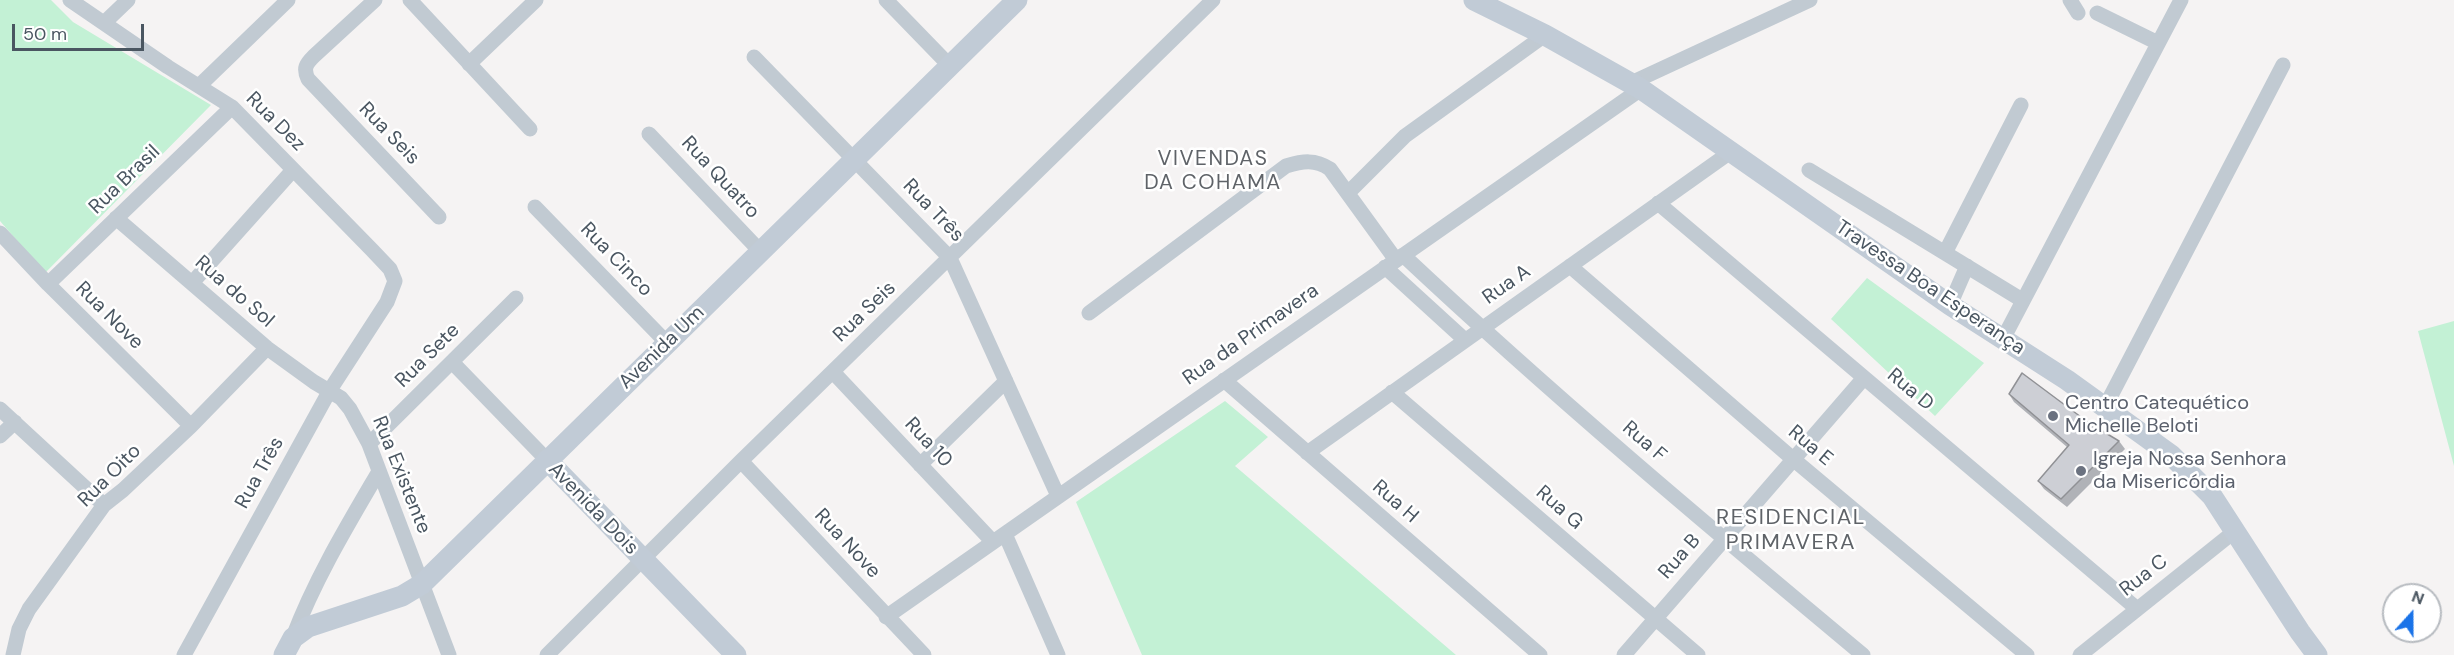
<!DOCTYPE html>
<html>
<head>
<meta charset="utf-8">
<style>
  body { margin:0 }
  #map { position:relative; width:2454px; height:655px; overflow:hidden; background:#f5f3f3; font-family:"DM Sans",sans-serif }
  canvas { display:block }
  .north { position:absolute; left:2382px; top:583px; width:60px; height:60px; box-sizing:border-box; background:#fff; border:2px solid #b7bbc0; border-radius:50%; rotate:21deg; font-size:16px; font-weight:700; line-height:24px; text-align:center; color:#4a5661 }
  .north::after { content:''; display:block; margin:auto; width:21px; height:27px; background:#1a73e8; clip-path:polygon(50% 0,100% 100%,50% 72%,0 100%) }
  .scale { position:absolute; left:12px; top:24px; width:132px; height:27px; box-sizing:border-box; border:3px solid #4a5661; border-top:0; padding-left:8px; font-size:18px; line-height:21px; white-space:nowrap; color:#4a5661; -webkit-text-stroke:4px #fff; paint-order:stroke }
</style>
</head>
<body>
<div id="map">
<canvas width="2454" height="655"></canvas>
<div class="north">N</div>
<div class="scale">50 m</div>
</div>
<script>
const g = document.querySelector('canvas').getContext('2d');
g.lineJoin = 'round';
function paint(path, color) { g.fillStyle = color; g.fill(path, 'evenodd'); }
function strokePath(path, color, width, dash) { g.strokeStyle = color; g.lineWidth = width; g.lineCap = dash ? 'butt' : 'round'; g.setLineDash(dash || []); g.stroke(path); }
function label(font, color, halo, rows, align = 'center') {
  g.font = font + ' "DM Sans",sans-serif'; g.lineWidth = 5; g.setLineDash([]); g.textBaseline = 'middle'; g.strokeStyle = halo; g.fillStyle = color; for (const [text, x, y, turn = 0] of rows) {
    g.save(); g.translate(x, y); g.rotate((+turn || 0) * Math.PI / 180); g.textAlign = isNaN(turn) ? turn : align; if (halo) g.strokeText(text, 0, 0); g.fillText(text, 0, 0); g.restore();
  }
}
paint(new Path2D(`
  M 0,0 L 51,0 L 73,22 L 211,105 L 45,273 L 0,221 Z
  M 1867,278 L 1984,363 L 1935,416 L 1831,319 Z
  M 2454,321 L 2454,466 L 2418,331 Z
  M 1225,401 L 1268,437 L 1235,466 L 1456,655 L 1142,655 L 1076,502 Z`), '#c3f1d5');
strokePath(new Path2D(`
  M 70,0 L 168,67 L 232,107 L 372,250 L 390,269 L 395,281 L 387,302 L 330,390 L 184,655
  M 375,0 L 314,56 C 306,64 303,68 308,79 L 439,217
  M 410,0 L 530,129
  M 886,0 L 950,66
  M 2070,0 L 2078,13
  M 2097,13 L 2158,43
  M 104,23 L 128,0
  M 754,57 L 950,258 L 1058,496
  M 469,64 L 536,0
  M 1631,83 L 1810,0
  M 200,85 L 288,0
  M 649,134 L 760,251
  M 1809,170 L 2022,300
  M 1348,193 L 1405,136 L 1545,35
  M 1658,203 L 2136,608
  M 535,207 L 667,343
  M 116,218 L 267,348 L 314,382 L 341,398 L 350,409 L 369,444 L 449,655
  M 0,233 L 48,284 L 191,426
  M 1945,253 L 2021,105
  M 1403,255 C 1551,394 1707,525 1863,655
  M 1570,266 L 1793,459 L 2027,655
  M 1385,267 L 1465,340
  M 192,283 L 293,170
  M 48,284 L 232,107
  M 1950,305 L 1967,266
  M 1089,313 L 1286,166 C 1303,161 1315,159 1330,169 L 1396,260
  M 2003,339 L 2181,0
  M 452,362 L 547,460
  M 833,372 L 993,542
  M 1224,380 L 1540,655
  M 1392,392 L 1698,655
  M 2105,407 L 2283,65
  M 0,409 L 104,505
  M 0,436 L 15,422
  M 369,444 L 516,298
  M 1307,453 L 1732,151
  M 741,461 L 924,655
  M 920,465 L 1006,381
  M 1005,534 L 1058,655
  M 886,617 L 1641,89
  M 293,637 C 315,579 347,526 378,473
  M 13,655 L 19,629 L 29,609 L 104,505 L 123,490 L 191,426 L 267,348
  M 547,655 L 741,461 L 1213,0
  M 1624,655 L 1863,379
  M 2080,655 L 2235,531`), '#c1cad2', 15);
strokePath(new Path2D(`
  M 1474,0 L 1545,35 L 1641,89 L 1950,305 L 2067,380 L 2171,455 L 2212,496 L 2300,632 L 2317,655
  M 547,460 L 736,655
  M 284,655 L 293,638 L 308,627 L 402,596 L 422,584 L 1017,0`), '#c1cbd6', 21);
paint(new Path2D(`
  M 2009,394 L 2089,423 L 2119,441 L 2125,449 L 2067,507 L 2044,489 L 2038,481 L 2067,447 L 2014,402 Z`), '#b0b2b7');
const building = new Path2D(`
  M 2022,373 L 2089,423 L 2119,441 L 2061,499 L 2038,481 L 2069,445 L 2009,394 Z`);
paint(building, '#cdcfd5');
strokePath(building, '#909195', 1.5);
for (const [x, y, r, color] of [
  [2053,416,6,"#6b7280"],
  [2081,471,6,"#6b7280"]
]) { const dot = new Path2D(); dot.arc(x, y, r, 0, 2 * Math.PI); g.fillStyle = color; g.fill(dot); strokePath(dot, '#fff', 2); }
label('20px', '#4a5661', '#fff', [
  ["Rua Dez",275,122,45],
  ["Rua Seis",389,134,46],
  ["Rua Quatro",720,178,47],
  ["Rua Brasil",125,180,-44],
  ["Rua Três",933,211,46],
  ["Rua Cinco",616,260,46],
  ["Rua A",1507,285,-35],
  ["Travessa Boa Esperança",1930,288,34],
  ["Rua do Sol",234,292,41],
  ["Rua Seis",865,312,-44],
  ["Rua Nove",109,316,45],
  ["Rua da Primavera",1251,335,-35],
  ["Avenida Um",662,348,-44],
  ["Rua Sete",428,356,-45],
  ["Rua D",1910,390,40],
  ["Rua F",1644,442,41],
  ["Rua 10",928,443,47],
  ["Rua E",1810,446,40],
  ["Rua Três",260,473,-61],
  ["Rua Existente",401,475,68],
  ["Rua Oito",110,476,-45],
  ["Rua H",1395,502,41],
  ["Rua G",1559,508,41],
  ["Avenida Dois",593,509,46],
  ["Rua Nove",847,544,47],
  ["Rua B",1680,557,-49],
  ["Rua C",2144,576,-38]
]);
label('20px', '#5b616d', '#fff', [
  ["Centro Catequético",2065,404],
  ["Michelle Beloti",2065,427],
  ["Igreja Nossa Senhora",2093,460],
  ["da Misericórdia",2093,483]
], 'left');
g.letterSpacing = '1.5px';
label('21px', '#5f6368', '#fff', [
  ["VIVENDAS",1213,159],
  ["DA COHAMA",1213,183]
]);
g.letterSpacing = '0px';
g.letterSpacing = '1.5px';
label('22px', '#5f6368', '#fff', [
  ["RESIDENCIAL",1791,518],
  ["PRIMAVERA",1791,543]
]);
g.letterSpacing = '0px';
</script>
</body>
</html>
